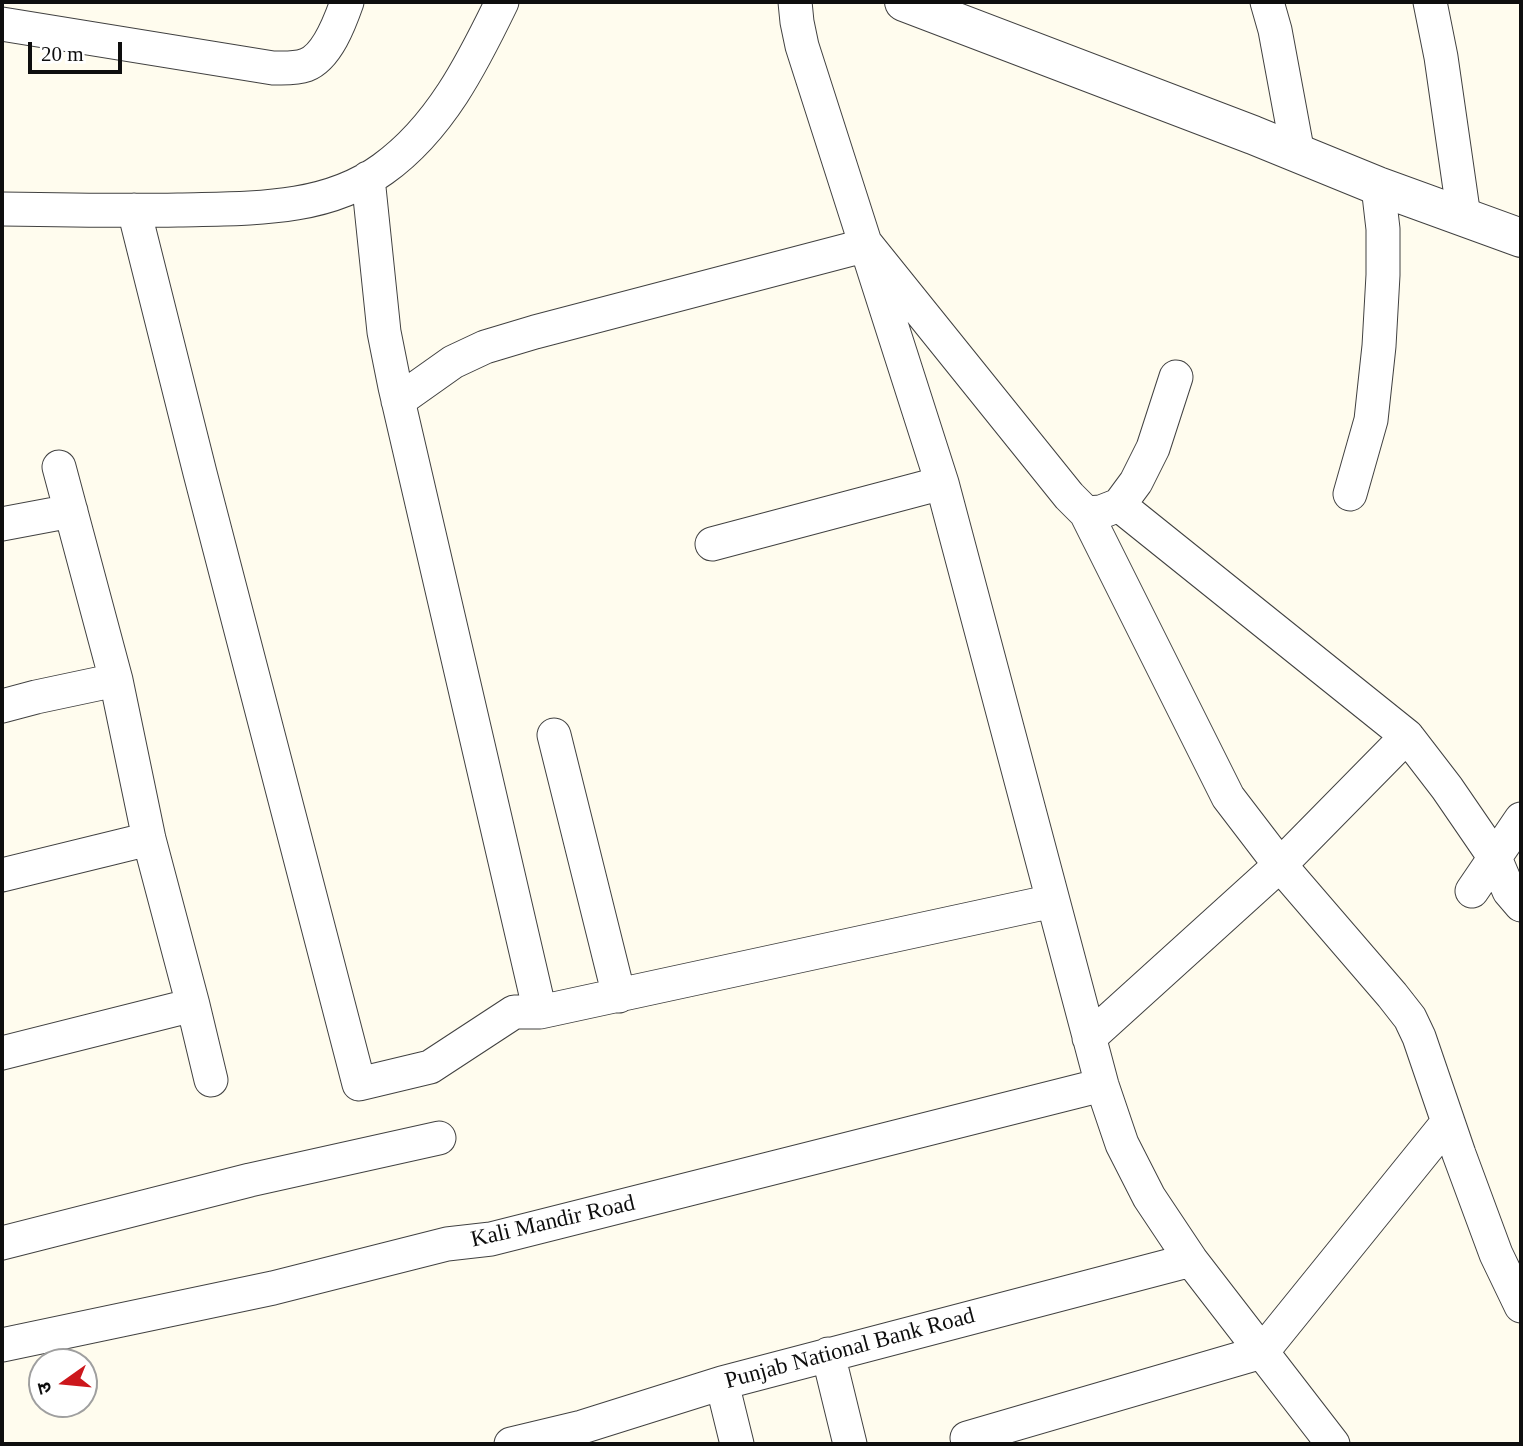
<!DOCTYPE html>
<html>
<head>
<meta charset="utf-8">
<style>
  body { margin:0 }
  #map { position:relative; width:1523px; height:1446px; overflow:hidden; background:#fffcee; font-family:"Times New Roman","Noto Sans Devanagari",serif }
  canvas { display:block }
  .frame { position:absolute; inset:0; border:4px solid #0e0e0e; pointer-events:none }
  .north { position:absolute; left:28px; top:1348px; width:70px; height:70px; box-sizing:border-box; background:#fff; border:2px solid #9f9f9f; border-radius:50%; rotate:255deg; font-size:19px; font-weight:700; line-height:28px; text-align:center; color:#0e0e0e }
  .north::after { content:''; display:block; margin:auto; width:24px; height:32px; background:#cc171c; clip-path:polygon(50% 0,100% 100%,50% 72%,0 100%) }
  .scale { position:absolute; left:28px; top:42px; width:94px; height:32px; box-sizing:border-box; border:4px solid #0e0e0e; border-top:0; padding-left:9px; font-size:21px; line-height:24px; white-space:nowrap; color:#0e0e0e; -webkit-text-stroke:5px #fff; paint-order:stroke }
</style>
</head>
<body>
<div id="map">
<canvas width="1523" height="1446"></canvas>
<div class="frame"></div>
<div class="north">उ</div>
<div class="scale">20 m</div>
</div>
<script>
const g = document.querySelector('canvas').getContext('2d');
g.lineJoin = 'round';
function strokePath(path, color, width, dash) { g.strokeStyle = color; g.lineWidth = width; g.lineCap = dash ? 'butt' : 'round'; g.setLineDash(dash || []); g.stroke(path); }
function label(font, color, halo, rows, align = 'center') {
  g.font = font + ' "Times New Roman",serif'; g.lineWidth = 7; g.setLineDash([]); g.textBaseline = 'middle'; g.strokeStyle = halo; g.fillStyle = color; for (const [text, x, y, turn = 0] of rows) {
    g.save(); g.translate(x, y); g.rotate((+turn || 0) * Math.PI / 180); g.textAlign = isNaN(turn) ? turn : align; if (halo) g.strokeText(text, 0, 0); g.fillText(text, 0, 0); g.restore();
  }
}
const minor = new Path2D(`
  M 795,2 L 797,22 L 802,46 L 942,483 L 1102,1085 L 1122,1144 L 1149,1197 L 1191,1260 L 1333,1444
  M 1267,2 L 1275,30 L 1298,154
  M 1430,2 L 1441,57 L 1464,217
  M 2,24 L 273,68 C 284,68 295,69 306,65 C 327,57 340,22 347,2
  M 368,178 L 384,332 L 395,387 L 540,1012
  M 2,209 C 60,210 119,211 178,210 C 247,208 324,212 383,169 C 440,128 472,64 502,2
  M 134,210 L 200,473 L 359,1084 L 430,1067 L 514,1012 L 540,1012 L 1053,901
  M 398,401 L 453,362 L 485,347 L 535,332 L 867,245 L 1069,496 L 1086,513 L 1101,512 L 1119,505 L 1136,482 L 1153,448 L 1176,377
  M 59,467 L 116,680 L 149,839 L 193,1005 L 211,1080
  M 1350,494 L 1371,420 L 1379,346 L 1383,275 L 1383,229 L 1378,186
  M 1119,505 L 1407,736 L 1447,788 L 1495,858 L 1509,891 L 1521,905
  M 1086,513 L 1228,797 L 1280,865 L 1392,995 L 1410,1018 L 1419,1037 L 1459,1154 L 1496,1254 L 1521,1306
  M 2,524 L 71,511
  M 712,544 L 942,483
  M 2,706 L 36,697 L 116,680
  M 554,735 L 619,996
  M 2,875 L 149,839
  M 1472,891 L 1521,819
  M 1089,1038 L 1280,865 L 1407,736
  M 2,1053 L 193,1005
  M 2,1243 L 250,1180 L 439,1138
  M 2,1345 L 273,1288 L 447,1244 L 491,1239 L 1102,1085
  M 828,1354 L 850,1444
  M 722,1383 L 737,1444
  M 967,1438 L 1262,1352 L 1448,1122
  M 511,1444 L 582,1427 L 722,1383 L 1191,1260`);
const tertiary = new Path2D(`
  M 904,2 L 1253,135 L 1378,186 L 1521,238`);
strokePath(minor, '#414141', 35);
strokePath(tertiary, '#414141', 40);
strokePath(minor, '#fff', 33);
strokePath(tertiary, '#fff', 38);
label('23px', '#0e0e0e', '#fff', [
  ["Kali Mandir Road",553,1222,-13],
  ["Punjab National Bank Road",850,1349,-15]
]);
</script>
</body>
</html>
